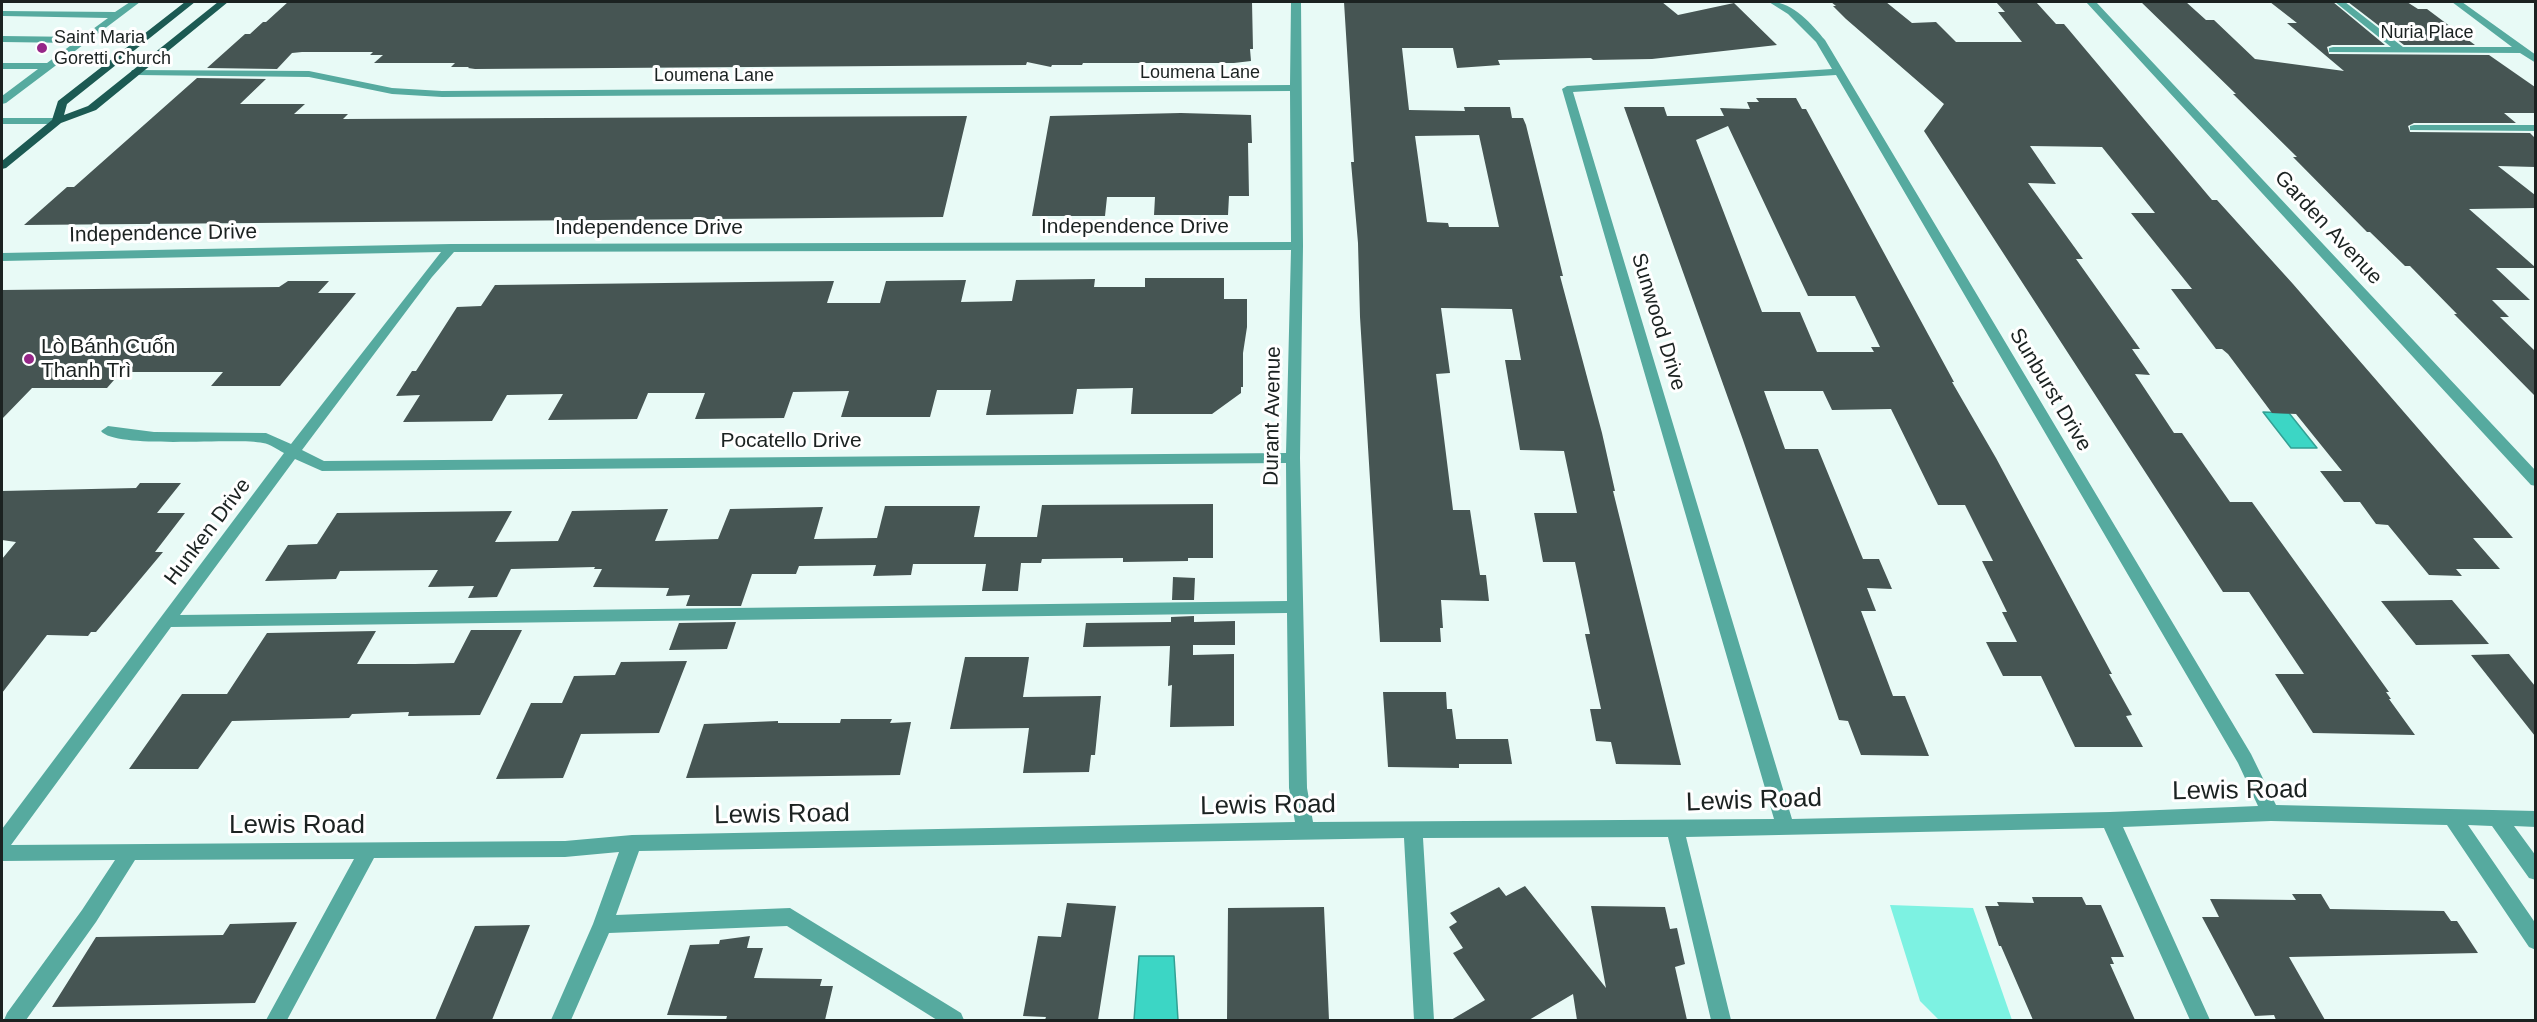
<!DOCTYPE html>
<html>
<head>
<meta charset="utf-8">
<style>
  body { margin:0 }
  #map { position:relative; width:2537px; height:1022px; overflow:hidden; background:#e8faf6; font-family:Helvetica,sans-serif }
  canvas { display:block }
  .frame { position:absolute; inset:0; border:3px solid #1b2221; pointer-events:none }
</style>
</head>
<body>
<div id="map">
<canvas width="2537" height="1022"></canvas>
<div class="frame"></div>
</div>
<script>
const g = document.querySelector('canvas').getContext('2d');
g.lineJoin = 'round';
function paint(path, color) { g.fillStyle = color; g.fill(path, 'evenodd'); }
function strokePath(path, color, width, dash) { g.strokeStyle = color; g.lineWidth = width; g.lineCap = dash ? 'butt' : 'round'; g.setLineDash(dash || []); g.stroke(path); }
function label(font, color, halo, rows, align = 'center') {
  g.font = font + ' Helvetica,sans-serif'; g.lineWidth = 6; g.setLineDash([]); g.textBaseline = 'middle'; g.strokeStyle = halo; g.fillStyle = color; for (const [text, x, y, turn = 0] of rows) {
    g.save(); g.translate(x, y); g.rotate((+turn || 0) * Math.PI / 180); g.textAlign = isNaN(turn) ? turn : align; if (halo) g.strokeText(text, 0, 0); g.fillText(text, 0, 0); g.restore();
  }
}
paint(new Path2D(`
  M 1890,905 L 1973,908 L 2012,1020 L 1939,1020 L 1920,1001 Z`), '#7df2e2');
const water = new Path2D(`
  M 2263,412 L 2289,413 L 2317,448 L 2291,448 Z
  M 1139,956 L 1174,956 L 1178,1020 L 1134,1020 Z`);
paint(water, '#3cd6c5');
strokePath(water, '#32a094', 1.5);
paint(new Path2D(`
  M 288,2 L 1252,2 L 1253,49 L 1250,49 L 1251,61 L 1234,63 L 1083,63 L 1082,65 L 1052,65 L 1051,67 L 1027,62 L 1026,65 L 475,69 L 468,68 L 469,67 L 451,67 L 455,63 L 374,63 L 383,55 L 370,55 L 373,52 L 302,52 L 292,53 L 277,69 L 207,68 L 245,34 L 250,34 L 263,22 L 266,22 Z
  M 1344,2 L 1662,2 L 1678,15 L 1734,3 L 1777,45 L 1652,59 L 1593,60 L 1591,58 L 1498,60 L 1500,65 L 1457,68 L 1453,48 L 1402,48 L 1409,110 L 1465,111 L 1464,107 L 1510,107 L 1512,118 L 1523,118 L 1526,125 L 1563,276 L 1560,276 L 1602,433 L 1615,491 L 1613,491 L 1681,765 L 1616,764 L 1611,742 L 1596,741 L 1590,709 L 1601,709 L 1585,634 L 1590,634 L 1575,562 L 1543,562 L 1534,513 L 1577,513 L 1564,451 L 1520,450 L 1505,360 L 1521,360 L 1512,309 L 1441,308 L 1450,373 L 1436,374 L 1453,510 L 1470,510 L 1480,575 L 1486,575 L 1489,601 L 1441,600 L 1443,628 L 1440,628 L 1441,642 L 1380,642 L 1360,317 L 1358,243 L 1351,162 L 1354,162 ZM 1479,135 L 1499,227 L 1449,227 L 1448,223 L 1427,222 L 1415,136 Z
  M 1831,2 L 1886,2 L 1912,23 L 1936,22 L 1956,42 L 2022,42 L 1998,12 L 2005,12 L 1996,2 L 2036,2 L 2056,24 L 2064,24 L 2212,200 L 2217,200 L 2293,284 L 2513,538 L 2473,538 L 2500,569 L 2456,569 L 2462,576 L 2429,575 L 2388,525 L 2376,524 L 2360,502 L 2344,502 L 2320,471 L 2342,471 L 2296,414 L 2272,413 L 2228,354 L 2222,349 L 2216,349 L 2171,289 L 2192,289 L 2131,213 L 2155,213 L 2102,147 L 2030,146 L 2056,184 L 2028,183 L 2083,259 L 2076,259 L 2140,349 L 2132,349 L 2150,375 L 2135,374 L 2174,433 L 2182,433 L 2230,502 L 2252,502 L 2389,692 L 2386,692 L 2391,699 L 2389,699 L 2415,735 L 2313,733 L 2275,674 L 2304,674 L 2249,592 L 2223,592 L 1924,131 L 1944,104 L 1846,19 L 1833,6 L 1836,6 Z
  M 2141,2 L 2186,2 L 2206,20 L 2214,20 L 2255,59 L 2344,71 L 2287,23 L 2297,23 L 2270,2 L 2333,2 L 2385,45 L 2332,45 L 2327,47 L 2329,54 L 2489,55 L 2535,87 L 2535,113 L 2504,113 L 2516,123 L 2414,123 L 2408,126 L 2410,132 L 2530,133 L 2535,138 L 2535,167 L 2498,166 L 2535,195 L 2535,208 L 2469,209 L 2535,267 L 2535,268 L 2496,268 L 2530,300 L 2492,300 L 2509,317 L 2500,317 L 2535,351 L 2535,396 L 2454,314 L 2457,314 L 2410,266 L 2405,266 L 2370,232 L 2367,232 L 2293,157 L 2297,157 L 2233,94 L 2236,94 Z
  M 2348,2 L 2407,2 L 2418,9 L 2427,9 L 2475,45 L 2404,45 Z
  M 197,78 L 266,79 L 240,104 L 305,104 L 294,114 L 348,114 L 343,119 L 967,116 L 943,217 L 24,225 L 67,187 L 74,187 Z
  M 1756,98 L 1796,98 L 1802,109 L 1806,109 L 1954,382 L 1952,382 L 1996,458 L 2112,674 L 2109,674 L 2132,715 L 2126,716 L 2143,747 L 2075,747 L 2041,676 L 2003,676 L 1986,642 L 2017,642 L 2002,612 L 2007,612 L 1982,561 L 1993,561 L 1965,505 L 1938,505 L 1891,409 L 1832,410 L 1823,391 L 1764,391 L 1785,449 L 1818,449 L 1863,559 L 1879,559 L 1892,589 L 1867,588 L 1876,611 L 1861,611 L 1893,696 L 1905,696 L 1929,756 L 1861,755 L 1848,721 L 1839,720 L 1743,440 L 1624,107 L 1664,107 L 1667,116 L 1724,116 L 1720,108 L 1750,109 L 1747,102 L 1759,102 ZM 1728,126 L 1808,296 L 1855,296 L 1880,347 L 1871,347 L 1874,352 L 1817,352 L 1800,312 L 1762,312 L 1696,140 Z
  M 1181,113 L 1251,115 L 1252,143 L 1248,143 L 1249,196 L 1229,196 L 1228,215 L 1154,215 L 1155,197 L 1107,197 L 1105,216 L 1032,216 L 1050,116 Z
  M 1145,278 L 1224,278 L 1224,299 L 1247,299 L 1247,327 L 1243,353 L 1243,387 L 1241,387 L 1241,393 L 1212,414 L 1131,414 L 1133,388 L 1077,389 L 1073,414 L 986,415 L 991,390 L 937,390 L 930,417 L 841,417 L 849,391 L 793,392 L 784,418 L 695,419 L 705,393 L 648,393 L 637,419 L 548,420 L 563,394 L 507,395 L 492,421 L 403,422 L 420,395 L 396,396 L 412,371 L 416,371 L 457,307 L 481,306 L 495,285 L 834,281 L 827,303 L 880,303 L 886,281 L 966,280 L 961,302 L 1012,301 L 1016,280 L 1095,279 L 1094,287 L 1145,287 Z
  M 288,281 L 329,281 L 318,293 L 356,293 L 280,386 L 211,386 L 223,372 L 121,372 L 107,388 L 32,388 L 2,419 L 2,290 L 279,287 Z
  M 140,483 L 181,483 L 157,513 L 185,513 L 155,552 L 163,552 L 96,632 L 91,632 L 88,636 L 47,635 L 2,693 L 2,559 L 16,542 L 2,540 L 2,491 L 136,488 Z
  M 1213,504 L 1213,558 L 1188,558 L 1188,561 L 1123,562 L 1123,558 L 1042,559 L 1041,563 L 1021,563 L 1018,591 L 982,591 L 986,564 L 913,564 L 911,575 L 873,576 L 876,565 L 799,566 L 796,574 L 752,574 L 741,606 L 686,606 L 690,595 L 666,596 L 669,588 L 593,587 L 602,569 L 594,569 L 595,567 L 511,569 L 497,597 L 468,598 L 474,586 L 428,587 L 438,570 L 340,571 L 336,579 L 265,581 L 288,545 L 317,544 L 337,513 L 512,511 L 495,542 L 558,541 L 572,511 L 668,509 L 655,541 L 718,539 L 730,509 L 823,507 L 814,539 L 877,538 L 885,506 L 980,506 L 974,537 L 1037,537 L 1042,505 Z
  M 1173,577 L 1195,578 L 1194,600 L 1172,600 Z
  M 2452,600 L 2489,644 L 2416,645 L 2381,601 Z
  M 1194,616 L 1194,622 L 1235,621 L 1235,645 L 1193,645 L 1193,655 L 1234,654 L 1234,726 L 1170,727 L 1172,685 L 1168,686 L 1170,646 L 1083,647 L 1086,623 L 1171,622 L 1171,617 Z
  M 736,622 L 727,649 L 669,650 L 679,623 Z
  M 471,630 L 522,630 L 480,715 L 408,716 L 409,712 L 352,714 L 349,718 L 232,721 L 198,769 L 129,769 L 182,694 L 227,694 L 267,633 L 376,631 L 357,664 L 415,664 L 454,663 Z
  M 2509,654 L 2535,686 L 2535,736 L 2471,655 Z
  M 965,657 L 1029,657 L 1023,697 L 1101,696 L 1095,755 L 1091,755 L 1089,772 L 1023,773 L 1029,728 L 950,729 Z
  M 687,661 L 659,733 L 581,734 L 563,778 L 496,779 L 531,703 L 562,703 L 574,676 L 615,675 L 621,662 Z
  M 1383,692 L 1446,692 L 1447,709 L 1452,709 L 1456,739 L 1508,739 L 1512,764 L 1459,764 L 1459,768 L 1388,767 Z
  M 841,719 L 892,719 L 890,723 L 911,722 L 900,775 L 686,778 L 704,724 L 778,721 L 778,723 L 840,723 Z
  M 1525,886 L 1606,988 L 1591,906 L 1665,907 L 1670,929 L 1677,928 L 1685,964 L 1675,967 L 1687,1020 L 1577,1020 L 1573,994 L 1529,1020 L 1451,1020 L 1485,1000 L 1453,953 L 1463,948 L 1449,927 L 1457,922 L 1450,913 L 1499,887 L 1506,896 Z
  M 2292,894 L 2321,894 L 2330,909 L 2444,911 L 2451,921 L 2457,921 L 2478,953 L 2289,957 L 2325,1020 L 2276,1020 L 2274,1015 L 2255,1016 L 2202,917 L 2219,917 L 2210,899 L 2296,900 Z
  M 2032,897 L 2082,897 L 2086,905 L 2101,905 L 2124,957 L 2111,957 L 2114,964 L 2110,964 L 2135,1020 L 2033,1020 L 2001,946 L 1999,946 L 1985,906 L 1999,906 L 1997,902 L 2034,903 Z
  M 1067,903 L 1116,906 L 1098,1020 L 1045,1020 L 1046,1017 L 1023,1016 L 1038,936 L 1061,937 Z
  M 1324,907 L 1329,1020 L 1227,1020 L 1228,908 Z
  M 297,922 L 255,1003 L 52,1007 L 96,937 L 223,935 L 230,924 Z
  M 530,925 L 492,1020 L 435,1020 L 475,926 Z
  M 750,936 L 747,948 L 763,948 L 754,978 L 822,979 L 820,986 L 833,986 L 825,1020 L 726,1020 L 727,1016 L 667,1015 L 690,945 L 719,944 L 720,940 Z`), '#465553');
paint(new Path2D(`
  M 130,2 L 140,2 L 6,103 L 2,104 L 2,96 L 38,69 L 2,69 L 2,63 L 47,63 L 74,43 L 2,42 L 2,36 L 82,37 L 108,18 L 3,16 L 2,11 L 115,12 Z
  M 1291,2 L 1301,2 L 1303,246 L 1300,458 L 1307,788 L 1313,822 L 1774,819 L 1562,89 L 1567,86 L 1832,69 L 1816,42 L 1788,14 L 1769,2 C 1791,0 1812,24 1825,40 L 2251,754 L 2276,805 L 2536,811 L 2536,827 L 2514,826 L 2536,856 L 2536,880 L 2529,878 L 2492,826 L 2468,825 L 2536,924 L 2536,950 L 2529,947 L 2447,825 L 2271,821 L 2123,827 L 2210,1020 L 2190,1020 L 2104,828 L 1686,837 L 1731,1020 L 1711,1020 L 1668,837 L 1423,838 L 1434,1020 L 1414,1020 L 1404,838 L 639,851 L 616,915 L 790,908 L 961,1013 L 964,1020 L 937,1020 L 787,926 L 609,933 L 571,1020 L 551,1020 L 593,924 L 619,852 L 565,857 L 374,858 L 287,1020 L 266,1020 L 354,859 L 135,860 L 96,922 L 26,1020 L 4,1020 L 7,1013 L 82,910 L 115,860 L 2,861 L 2,829 L 284,453 C 278,450 270,444 263,443 C 235,437 116,450 101,431 L 108,426 L 154,432 L 266,433 L 291,444 L 441,252 L 2,261 L 2,253 L 451,244 L 1291,242 L 1290,91 L 442,97 L 392,94 L 309,77 L 136,75 L 131,72 L 132,70 L 309,71 L 392,88 L 442,91 L 1290,85 ZM 1836,75 L 2238,763 L 2258,806 L 2110,812 L 1792,819 L 1573,92 ZM 1291,250 L 1286,453 L 324,461 L 302,450 L 432,277 L 454,252 ZM 295,459 L 322,471 L 1286,463 L 1287,601 L 180,615 ZM 1287,613 L 1289,788 L 1295,822 L 632,835 L 565,841 L 11,845 L 171,627 Z
  M 2086,2 L 2096,2 L 2536,471 L 2536,486 L 2531,485 Z
  M 2335,2 L 2345,2 L 2403,47 L 2512,47 L 2452,2 L 2462,2 L 2536,55 L 2536,63 L 2520,53 L 2329,52 L 2329,48 L 2333,47 L 2391,47 Z
  M 2,118 L 57,118 L 62,121 L 57,124 L 2,124 Z
  M 2414,125 L 2536,125 L 2536,131 L 2410,130 L 2410,126 Z`), '#56aa9f');
paint(new Path2D(`
  M 185,2 L 195,2 L 67,104 L 64,115 L 88,106 L 218,2 L 228,2 L 96,110 L 61,123 L 6,168 L 2,169 L 2,161 L 52,120 L 58,101 Z`), '#1c5a53');
for (const [x, y, r, color] of [
  [42,48,6,"#962788"],
  [29,359,6,"#962788"]
]) { const dot = new Path2D(); dot.arc(x, y, r, 0, 2 * Math.PI); g.fillStyle = color; g.fill(dot); strokePath(dot, '#fff', 2); }
label('18px', '#1b2221', '#fff', [
  ["Nuria Place",2427,33],
  ["Loumena Lane",1200,73],
  ["Loumena Lane",714,76]
]);
label('18px', '#1b2221', '#fff', [
  ["Saint Maria",54,38],
  ["Goretti Church",54,59]
], 'left');
label('21px', '#1b2221', '#fff', [
  ["Independence Drive",1135,227],
  ["Independence Drive",649,228],
  ["Garden Avenue",2328,228,47],
  ["Independence Drive",163,234,-1],
  ["Sunwood Drive",1658,322,73],
  ["Sunburst Drive",2050,390,59],
  ["Durant Avenue",1273,416,-89],
  ["Pocatello Drive",791,441],
  ["Hunken Drive",208,532,-53]
]);
label('21px', '#1b2221', '#fff', [
  ["Lò Bánh Cuốn",41,347],
  ["Thanh Trì",41,371]
], 'left');
label('26px', '#1b2221', '#fff', [
  ["Lewis Road",2240,791,-1],
  ["Lewis Road",1754,801,-2],
  ["Lewis Road",1268,806,-1],
  ["Lewis Road",782,815,-1],
  ["Lewis Road",297,826]
]);
</script>
</body>
</html>
